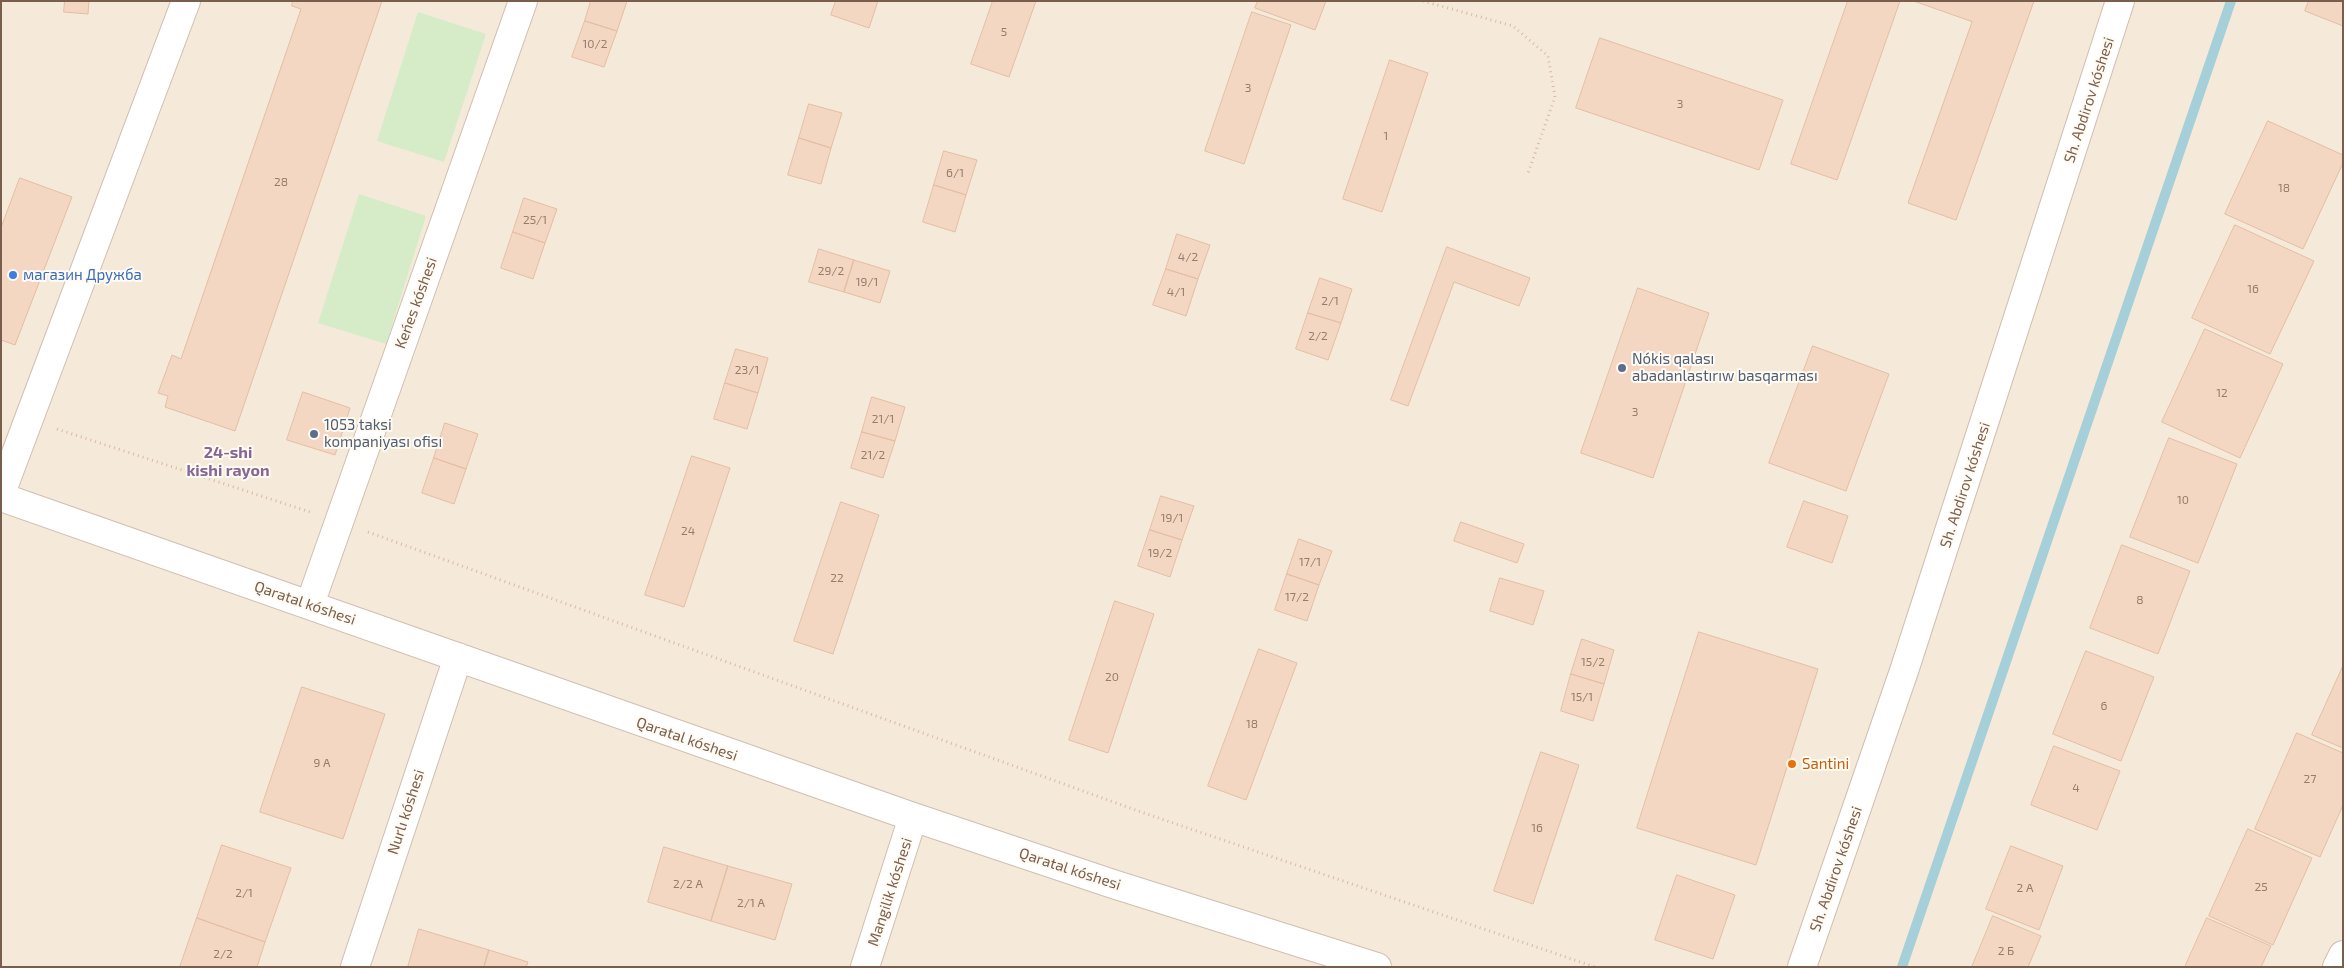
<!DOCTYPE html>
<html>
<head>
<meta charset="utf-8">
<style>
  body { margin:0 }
  #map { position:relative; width:2344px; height:968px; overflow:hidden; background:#fdf6eb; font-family:"Exo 2",sans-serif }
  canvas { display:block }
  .frame { position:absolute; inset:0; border:2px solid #795e4d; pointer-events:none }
</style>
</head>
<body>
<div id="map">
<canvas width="2344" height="968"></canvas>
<div class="frame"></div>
</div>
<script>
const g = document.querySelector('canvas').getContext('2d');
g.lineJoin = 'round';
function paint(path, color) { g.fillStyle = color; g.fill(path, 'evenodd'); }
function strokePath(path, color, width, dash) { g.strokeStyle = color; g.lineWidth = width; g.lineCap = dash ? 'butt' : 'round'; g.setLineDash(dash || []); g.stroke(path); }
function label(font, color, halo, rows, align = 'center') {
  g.font = font + ' "Exo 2",sans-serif'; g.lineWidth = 4; g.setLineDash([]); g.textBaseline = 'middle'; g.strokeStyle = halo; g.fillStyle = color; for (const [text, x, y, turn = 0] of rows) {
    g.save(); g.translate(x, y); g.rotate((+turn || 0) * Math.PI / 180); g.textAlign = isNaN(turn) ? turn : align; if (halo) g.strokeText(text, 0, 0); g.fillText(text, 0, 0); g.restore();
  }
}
paint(new Path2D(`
  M 1,1 L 2343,1 L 2343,967 L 1,967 Z`), '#f5e9d9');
paint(new Path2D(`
  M 418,12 L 486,34 L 444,162 L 377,141 Z
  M 359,194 L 426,216 L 386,344 L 318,323 Z`), '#d6ecc9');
strokePath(new Path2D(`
  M 1902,967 L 2231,1`), '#a5d0d9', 10);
const building = new Path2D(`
  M 65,1 L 89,1 L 88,14 L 64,12 Z
  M 293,1 L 382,1 L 235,431 L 165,407 L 168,396 L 158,393 L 172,355 L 181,359 L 301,9 L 292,6 Z
  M 591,1 L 627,1 L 617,31 L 585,21 Z
  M 836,1 L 878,1 L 869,28 L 831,15 Z
  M 993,1 L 1036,1 L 1009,77 L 971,64 Z
  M 1258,1 L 1326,1 L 1315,30 L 1255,8 Z
  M 1848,1 L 1900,1 L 1837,180 L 1791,164 Z
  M 1914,1 L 2034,1 L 1956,220 L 1908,203 L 1972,22 Z
  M 2309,1 L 2343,1 L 2343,26 L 2305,11 Z
  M 1252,12 L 1291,25 L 1244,164 L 1205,151 Z
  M 585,21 L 617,31 L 604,67 L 572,57 Z
  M 1600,38 L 1783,100 L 1759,170 L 1576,108 Z
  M 1390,60 L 1428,73 L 1382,212 L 1343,199 Z
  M 809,104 L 842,113 L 831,148 L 799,138 Z
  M 2268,121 L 2343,155 L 2343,163 L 2303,249 L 2225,214 Z
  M 799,138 L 831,148 L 821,184 L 788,175 Z
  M 944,151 L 977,160 L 966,195 L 934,185 Z
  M 20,178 L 72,197 L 15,345 L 1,340 L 1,228 Z
  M 934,185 L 966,195 L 955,232 L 923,222 Z
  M 524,198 L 557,209 L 545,243 L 513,232 Z
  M 2235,225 L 2314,261 L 2270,354 L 2192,318 Z
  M 513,232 L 545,243 L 533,279 L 501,268 Z
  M 1177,234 L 1210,245 L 1198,279 L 1166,269 Z
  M 1447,247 L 1530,278 L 1519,306 L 1454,282 L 1408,406 L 1391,400 Z
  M 819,249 L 854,260 L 844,292 L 809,282 Z
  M 854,260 L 890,271 L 880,303 L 844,292 Z
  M 1166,269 L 1198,279 L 1186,316 L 1153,305 Z
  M 1320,278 L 1352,289 L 1341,323 L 1308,313 Z
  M 1638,288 L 1709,313 L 1653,478 L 1581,453 Z
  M 1308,313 L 1341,323 L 1328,360 L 1296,349 Z
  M 2205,329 L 2283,364 L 2240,458 L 2162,422 Z
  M 1813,346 L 1889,374 L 1846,491 L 1769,463 Z
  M 736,349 L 768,358 L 758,393 L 725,383 Z
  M 725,383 L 758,393 L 747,429 L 714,419 Z
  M 303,392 L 350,408 L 335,455 L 287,440 Z
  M 872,397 L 905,407 L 895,441 L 862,432 Z
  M 445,423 L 478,434 L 466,469 L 434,458 Z
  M 862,432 L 895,441 L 883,478 L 851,468 Z
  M 2169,438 L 2237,464 L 2198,563 L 2130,537 Z
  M 692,456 L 730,468 L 684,607 L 645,595 Z
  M 434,458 L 466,469 L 454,504 L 422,493 Z
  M 1161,496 L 1194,506 L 1182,540 L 1150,530 Z
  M 1804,501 L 1848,516 L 1832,563 L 1787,547 Z
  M 841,502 L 879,515 L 833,654 L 794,641 Z
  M 1461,522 L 1524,544 L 1517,563 L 1454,541 Z
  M 1150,530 L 1182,540 L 1170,577 L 1138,566 Z
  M 1299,539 L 1332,551 L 1319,585 L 1287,574 Z
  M 2122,545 L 2190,571 L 2158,654 L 2090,628 Z
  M 1287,574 L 1319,585 L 1307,621 L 1275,610 Z
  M 1500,578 L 1544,591 L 1533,625 L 1490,611 Z
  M 1115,601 L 1154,614 L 1108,753 L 1069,740 Z
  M 1699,632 L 1818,669 L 1756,865 L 1637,828 Z
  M 1582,639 L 1614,650 L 1604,684 L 1571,674 Z
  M 1259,649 L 1297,663 L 1246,800 L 1208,786 Z
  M 2086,651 L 2154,677 L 2121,761 L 2053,734 Z
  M 2343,666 L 2343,748 L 2312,735 Z
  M 1571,674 L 1604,684 L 1593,721 L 1561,711 Z
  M 302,687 L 385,714 L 343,839 L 260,812 Z
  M 2297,733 L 2343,753 L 2343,805 L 2320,857 L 2255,829 Z
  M 2054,746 L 2120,771 L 2097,830 L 2031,805 Z
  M 1541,752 L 1579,765 L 1533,904 L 1494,891 Z
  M 2248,829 L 2312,858 L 2273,945 L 2209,916 Z
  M 222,845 L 291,868 L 265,942 L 197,918 Z
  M 2011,846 L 2063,866 L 2039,930 L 1986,909 Z
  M 664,847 L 728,866 L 711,921 L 648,902 Z
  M 728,866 L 792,884 L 775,940 L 711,921 Z
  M 1677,875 L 1735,895 L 1713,959 L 1655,940 Z
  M 1993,916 L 2041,936 L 2028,967 L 1972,967 Z
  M 197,918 L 265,942 L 257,967 L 180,967 Z
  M 2207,918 L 2271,946 L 2261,967 L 2185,967 Z
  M 419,929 L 489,950 L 484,967 L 408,967 Z
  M 489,950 L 528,962 L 526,967 L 484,967 Z`);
paint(building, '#f3d7c3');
strokePath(building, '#e5bea3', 1);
const minor = new Path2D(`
  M 1,493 L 186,1
  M 1,497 L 913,817 L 1113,884 L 1377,967
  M 310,604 L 523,1
  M 355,967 L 458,657
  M 865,967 L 913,817
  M 2337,967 L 2343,955`);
const tertiary = new Path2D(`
  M 1802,967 L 1905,668 L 2120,1`);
strokePath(minor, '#d0bfb0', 30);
strokePath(tertiary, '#d0bfb0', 30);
strokePath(new Path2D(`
  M 1423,1 L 1513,26 L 1548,56 L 1555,97 L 1527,176
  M 57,429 L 310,512
  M 368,532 L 1141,812 L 1595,967`), '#d8baa5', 3, [1, 4]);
strokePath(minor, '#fff', 28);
strokePath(tertiary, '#fff', 28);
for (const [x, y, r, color] of [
  [13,275,5,"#3f7fe0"],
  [1622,368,5,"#5c6f8a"],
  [314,434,5,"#5c6f8a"],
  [1792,764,5,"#e8710a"]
]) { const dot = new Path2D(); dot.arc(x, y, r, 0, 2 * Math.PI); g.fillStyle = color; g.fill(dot); strokePath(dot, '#fffaf2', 2); }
label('12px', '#987c6a', null, [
  ["5",1004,32],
  ["10/2",595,44],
  ["3",1248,88],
  ["3",1680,104],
  ["1",1386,136],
  ["6/1",955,173],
  ["28",281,182],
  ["18",2284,188],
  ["25/1",535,220],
  ["4/2",1188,257],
  ["29/2",831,271],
  ["19/1",867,282],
  ["16",2253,289],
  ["4/1",1176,292],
  ["2/1",1330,301],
  ["2/2",1318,336],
  ["23/1",747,370],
  ["12",2222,393],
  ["3",1635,412],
  ["21/1",883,419],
  ["21/2",873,455],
  ["10",2183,500],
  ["19/1",1172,518],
  ["24",688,531],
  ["19/2",1160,553],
  ["17/1",1310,562],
  ["22",837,578],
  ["17/2",1297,597],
  ["8",2140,600],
  ["15/2",1593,662],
  ["20",1112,677],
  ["15/1",1582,697],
  ["6",2104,706],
  ["18",1252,724],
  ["9 А",322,763],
  ["27",2310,779],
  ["4",2076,788],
  ["16",1537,828],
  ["2/2 А",688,884],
  ["25",2261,887],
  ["2 А",2025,888],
  ["2/1",244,893],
  ["2/1 А",751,903],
  ["2 Б",2006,951],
  ["2/2",223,954]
]);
label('15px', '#795e4d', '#fffaf2', [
  ["Sh. Abdirov kóshesi",2089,100,-72],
  ["Keńes kóshesi",416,303,-70],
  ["Sh. Abdirov kóshesi",1965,485,-72],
  ["Qaratal kóshesi",305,603,19],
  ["Qaratal kóshesi",687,739,19],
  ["Nurlı kóshesi",406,812,-72],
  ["Qaratal kóshesi",1070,869,18],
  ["Sh. Abdirov kóshesi",1836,869,-71],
  ["Mangilik kóshesi",890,892,-72]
]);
label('15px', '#366cbe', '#fffaf2', [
  ["магазин Дружба",23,275]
], 'left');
label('15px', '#4e5e75', '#fffaf2', [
  ["Nókis qalası",1632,359],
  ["abadanlastırıw basqarması",1632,376],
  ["1053 taksi",324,425],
  ["kompaniyası ofisı",324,442]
], 'left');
label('15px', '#c56008', '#fffaf2', [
  ["Santini",1802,764]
], 'left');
label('bold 16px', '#866694', '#fffaf2', [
  ["24-shi",228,453],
  ["kishi rayon",228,471]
]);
</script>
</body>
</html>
